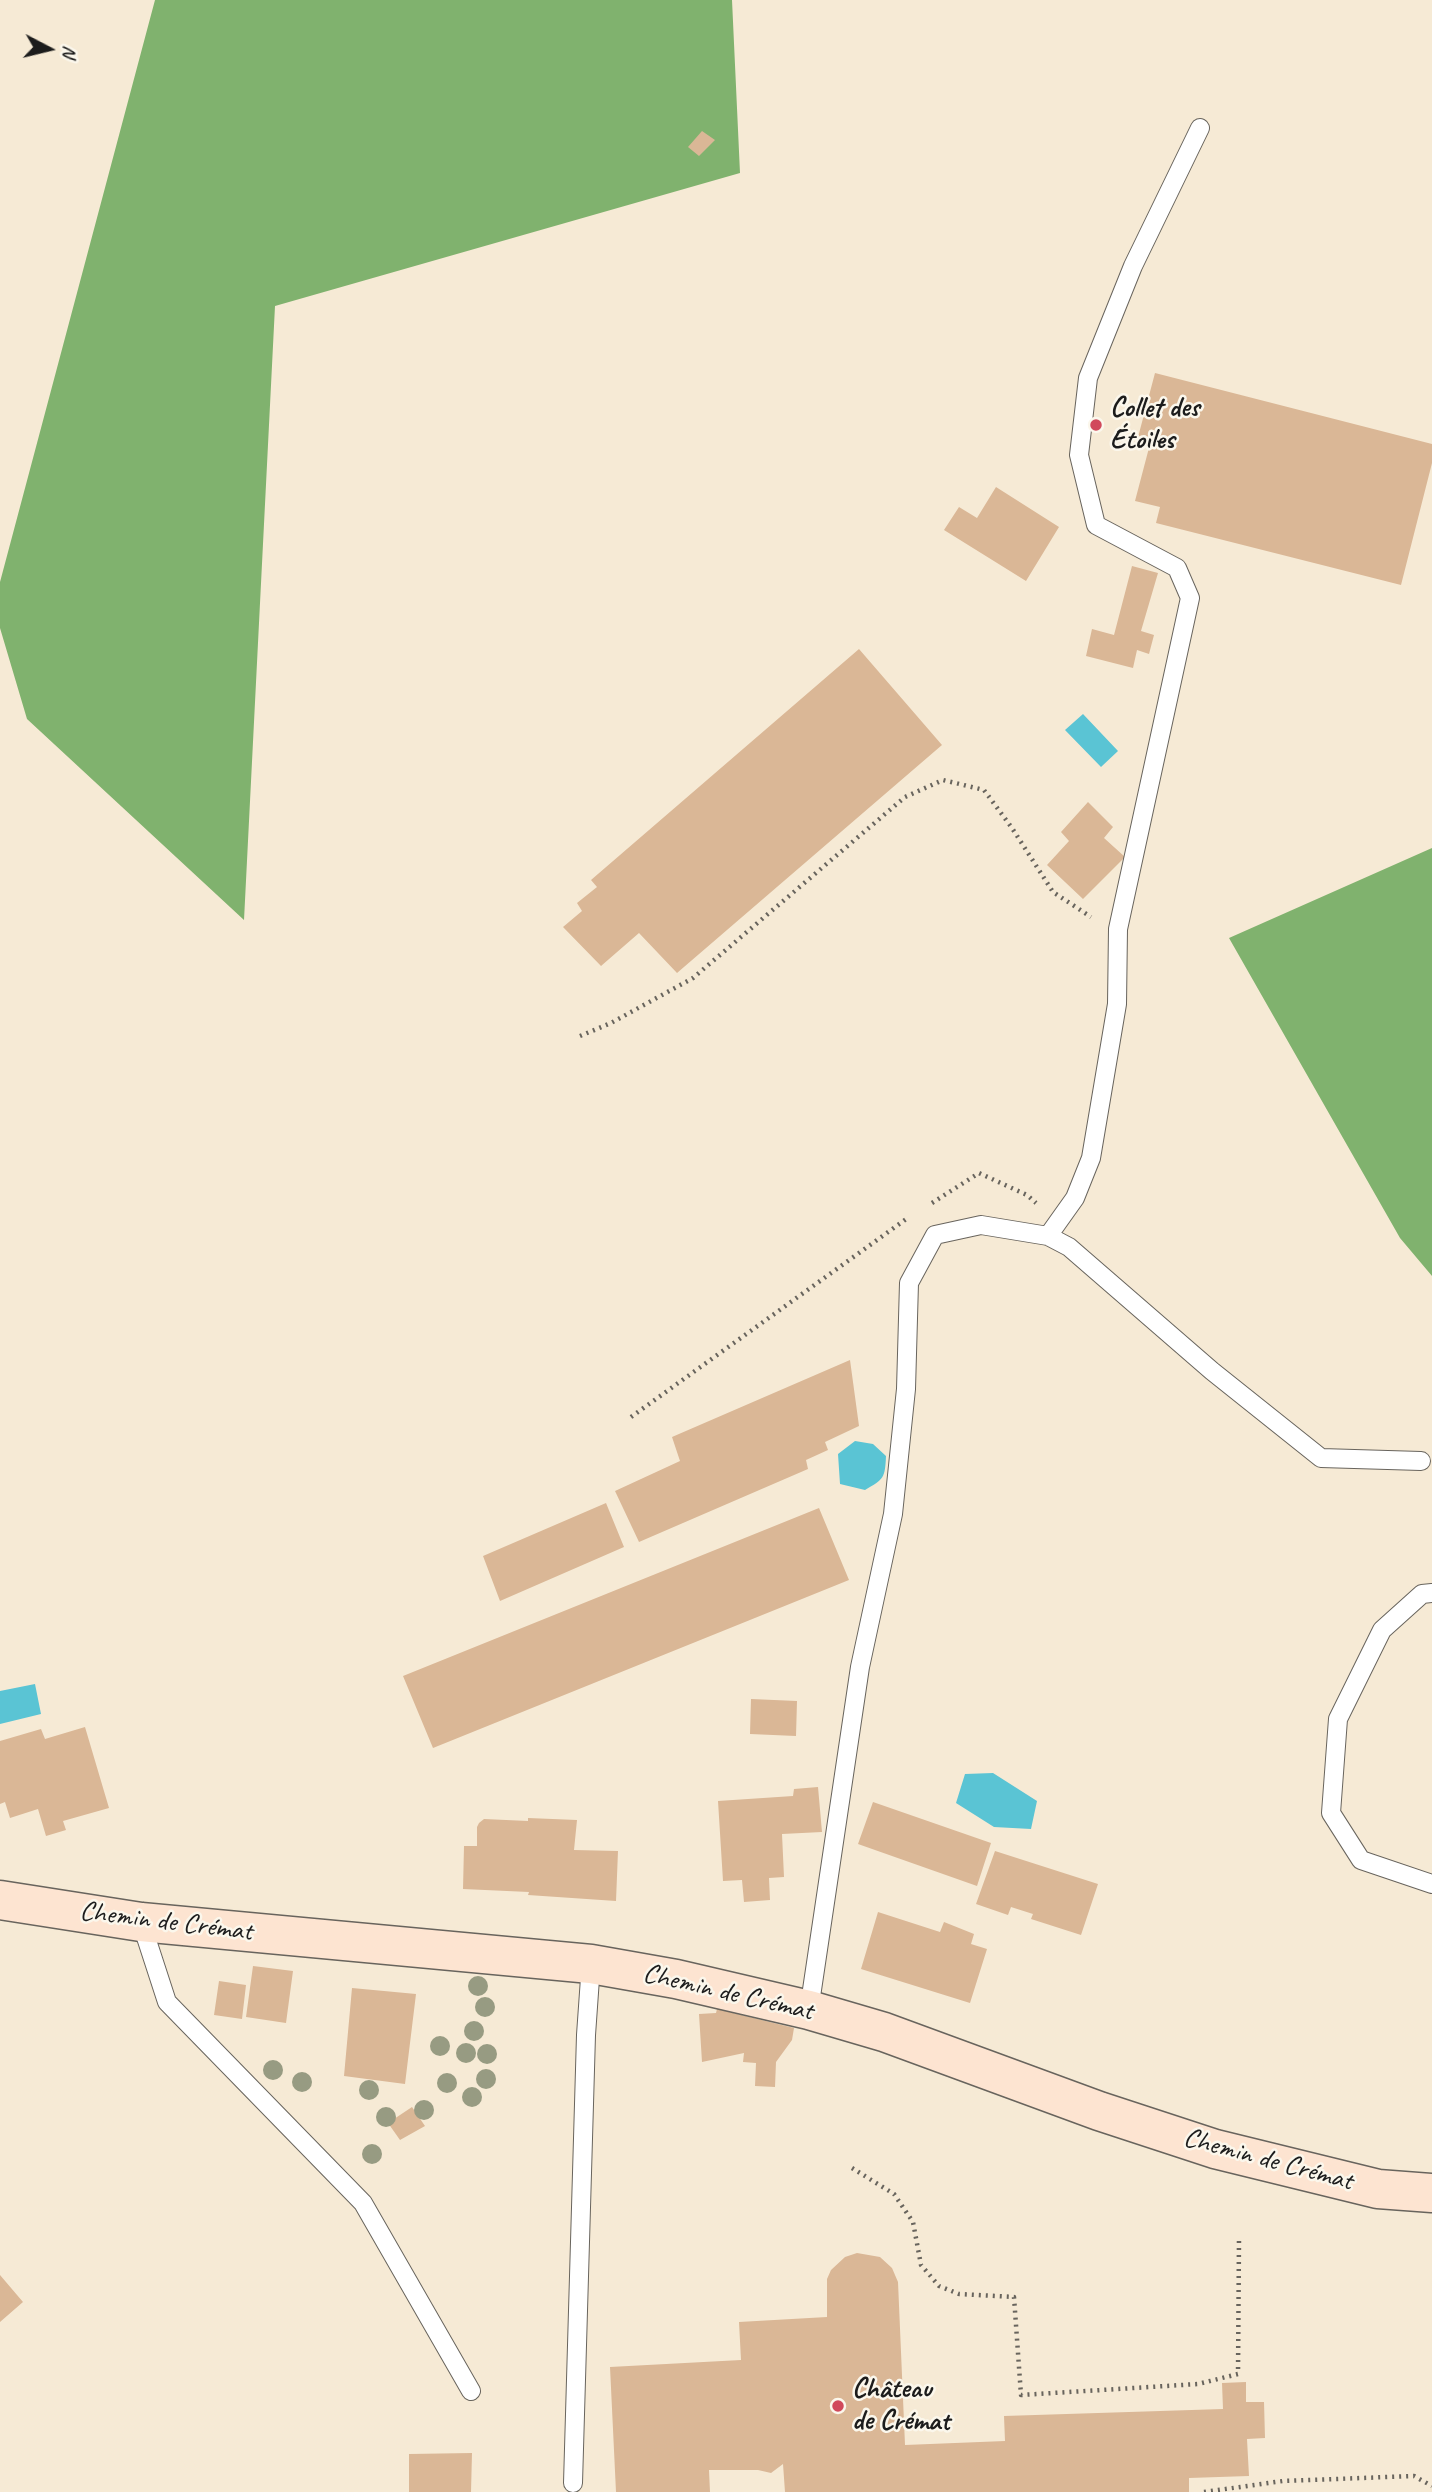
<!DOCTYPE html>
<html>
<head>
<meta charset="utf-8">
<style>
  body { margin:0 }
  #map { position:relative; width:1432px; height:2492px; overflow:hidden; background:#f6ead5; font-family:Caveat,sans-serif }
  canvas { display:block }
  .north { position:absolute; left:14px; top:14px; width:70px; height:70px; -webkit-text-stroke:5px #fbf7ec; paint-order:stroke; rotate:97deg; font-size:19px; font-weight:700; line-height:28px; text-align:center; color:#1c1c1c }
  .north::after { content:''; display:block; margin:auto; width:24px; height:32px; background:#1c1c1c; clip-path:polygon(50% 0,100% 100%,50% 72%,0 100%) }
</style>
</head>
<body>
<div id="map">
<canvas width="1432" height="2492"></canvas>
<div class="north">N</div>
</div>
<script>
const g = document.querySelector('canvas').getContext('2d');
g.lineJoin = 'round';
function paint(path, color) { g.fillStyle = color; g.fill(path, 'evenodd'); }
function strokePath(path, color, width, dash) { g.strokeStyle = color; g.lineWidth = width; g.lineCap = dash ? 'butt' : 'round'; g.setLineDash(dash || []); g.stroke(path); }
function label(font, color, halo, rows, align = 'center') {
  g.font = font + ' Caveat,sans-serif'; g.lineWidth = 5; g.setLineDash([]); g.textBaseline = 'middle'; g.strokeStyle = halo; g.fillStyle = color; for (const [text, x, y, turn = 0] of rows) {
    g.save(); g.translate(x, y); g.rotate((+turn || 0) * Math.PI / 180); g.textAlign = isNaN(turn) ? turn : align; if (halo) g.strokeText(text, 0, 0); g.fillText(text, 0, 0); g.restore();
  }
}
paint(new Path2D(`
  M 155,0 L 732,0 L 740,173 L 275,306 L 244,920 L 27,719 L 0,628 L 0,582 Z
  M 1432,848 L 1432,1276 L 1400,1238 L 1229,938 Z`), '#80b26e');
paint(new Path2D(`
  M 1083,714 L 1118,751 L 1101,767 L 1065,730 Z
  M 855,1441 L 873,1444 L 886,1456 C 885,1478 884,1479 865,1490 L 840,1484 L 838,1454 Z
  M 35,1684 L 41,1714 L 0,1724 L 0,1691 Z
  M 993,1773 L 1037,1801 L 1031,1829 L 994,1827 L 956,1803 L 965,1774 Z`), '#5ac4d4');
paint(new Path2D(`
  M 702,131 L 715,140 L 699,156 L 688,147 Z
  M 1155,373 L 1432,444 L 1432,463 L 1401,585 L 1156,523 L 1160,507 L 1135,501 L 1150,444 L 1137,441 Z
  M 996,487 L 1059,527 L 1026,581 L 944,530 L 959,507 L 977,518 Z
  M 1132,566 L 1158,573 L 1141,631 L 1154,635 L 1149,654 L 1137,650 L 1133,668 L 1086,656 L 1092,629 L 1114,635 Z
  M 859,649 L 942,745 L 677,973 L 639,933 L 601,966 L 563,927 L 582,911 L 577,903 L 597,887 L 591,880 Z
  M 1088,802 L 1113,827 L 1104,838 L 1125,857 L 1083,899 L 1047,865 L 1069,841 L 1061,832 Z
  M 850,1360 L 859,1426 L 825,1442 L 828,1450 L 806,1460 L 808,1469 L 639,1542 L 615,1491 L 680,1461 L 672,1437 Z
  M 606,1503 L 624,1547 L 500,1601 L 483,1556 Z
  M 819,1508 L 849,1580 L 433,1748 L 403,1676 Z
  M 751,1699 L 797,1701 L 796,1736 L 750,1734 Z
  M 85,1727 L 109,1808 L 63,1821 L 66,1830 L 46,1836 L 38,1809 L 10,1818 L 5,1802 L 0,1804 L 0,1741 L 41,1729 L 45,1739 Z
  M 818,1787 L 822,1832 L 782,1834 L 784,1877 L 769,1878 L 770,1900 L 744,1902 L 742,1880 L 723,1881 L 718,1801 L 793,1796 L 794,1789 Z
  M 873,1802 L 991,1843 L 977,1886 L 858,1844 Z
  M 528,1818 L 577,1820 L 574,1850 L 618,1851 L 616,1901 L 528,1895 L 529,1892 L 463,1889 L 464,1846 L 477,1846 L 477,1827 L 479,1823 L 484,1819 L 528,1821 Z
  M 995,1851 L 1098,1884 L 1081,1935 L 1031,1919 L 1033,1914 L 1011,1907 L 1008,1915 L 976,1904 Z
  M 878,1912 L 940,1932 L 944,1922 L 974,1934 L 971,1944 L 987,1949 L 970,2003 L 861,1969 Z
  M 253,1966 L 293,1971 L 286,2023 L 246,2017 Z
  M 219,1981 L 246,1985 L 242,2019 L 214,2015 Z
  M 352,1988 L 416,1994 L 405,2084 L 344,2076 Z
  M 717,2009 L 794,2028 L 792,2040 L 776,2062 L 775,2087 L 755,2086 L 756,2063 L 743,2062 L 744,2053 L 702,2062 L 699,2014 L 716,2013 Z
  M 412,2107 L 425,2126 L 400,2140 L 388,2123 Z
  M 857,2253 L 880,2257 L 892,2268 L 898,2282 L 905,2445 L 1005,2441 L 1004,2416 L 1223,2409 L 1222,2383 L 1246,2382 L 1246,2402 L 1264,2402 L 1265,2438 L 1247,2439 L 1249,2476 L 1189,2478 L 1189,2492 L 785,2492 L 783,2464 L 771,2473 L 758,2470 L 709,2470 L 710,2492 L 616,2492 L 610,2367 L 741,2360 L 739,2322 L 827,2317 L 827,2279 L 831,2270 L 845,2257 Z
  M 0,2275 L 23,2302 L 0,2322 Z
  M 472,2453 L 471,2492 L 409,2492 L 409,2454 Z`), '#dab796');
const lane = new Path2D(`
  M 1048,1236 L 1075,1198 L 1091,1158 L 1117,1004 L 1118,929 L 1190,598 L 1177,568 L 1096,525 L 1079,455 L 1088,378 L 1133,266 L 1200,128
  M 1432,1593 L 1422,1594 L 1382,1630 L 1338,1719 L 1331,1813 L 1361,1860 L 1432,1884
  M 141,1922 L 167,2002 L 363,2203 L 471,2391
  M 809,2010 L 860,1667 L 893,1514 L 906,1389 L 909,1283 L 935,1235 L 981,1225 L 1048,1236 L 1069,1247 L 1212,1371 L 1321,1458 L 1421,1461
  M 573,2483 L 586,2035 L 591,1964`);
const secondary = new Path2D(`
  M 0,1900 L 141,1922 L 591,1964 L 676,1979 L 809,2010 L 884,2032 L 1099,2111 L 1215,2149 L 1378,2189 L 1432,2193`);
strokePath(lane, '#68645d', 20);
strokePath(secondary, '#68645d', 41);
strokePath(new Path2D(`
  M 580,1036 L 611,1023 L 693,978 L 905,797 L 943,780 L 984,790 L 1012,828 L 1053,892 L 1091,917
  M 932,1203 L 979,1173 L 1027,1195 L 1036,1203
  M 631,1417 L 909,1217
  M 852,2168 L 894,2194 L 913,2222 L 921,2265 L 939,2286 L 959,2294 L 1014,2297 L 1021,2395 L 1198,2384 L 1238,2374 L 1239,2238
  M 1204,2492 L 1283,2481 L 1414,2476 L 1432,2486`), '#68645d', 4.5, [2, 5]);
strokePath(lane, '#fff', 18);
strokePath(secondary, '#fde4d1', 38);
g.fillStyle = '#979b82';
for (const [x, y] of [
  [478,1986],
  [485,2007],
  [474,2031],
  [440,2046],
  [466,2053],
  [487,2054],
  [273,2070],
  [486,2079],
  [302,2082],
  [447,2083],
  [369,2090],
  [472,2097],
  [424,2110],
  [386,2117],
  [372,2154]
]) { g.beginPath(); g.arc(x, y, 10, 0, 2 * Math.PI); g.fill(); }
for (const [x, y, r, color] of [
  [1096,425,7,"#d1495b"],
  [838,2406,7,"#d1495b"]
]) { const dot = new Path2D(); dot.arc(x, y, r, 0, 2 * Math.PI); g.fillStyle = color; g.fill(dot); strokePath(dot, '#fbf7ec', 2.5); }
label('bold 28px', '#1c1c1c', '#fbf7ec', [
  ["Collet des",1110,409],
  ["Étoiles",1110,441],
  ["Château",852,2390],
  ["de Crémat",852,2422]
], 'left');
label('28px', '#1c1c1c', '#fbf7ec', [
  ["Chemin de Crémat",166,1922,7],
  ["Chemin de Crémat",728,1993,13],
  ["Chemin de Crémat",1268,2160,15]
]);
</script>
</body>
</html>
